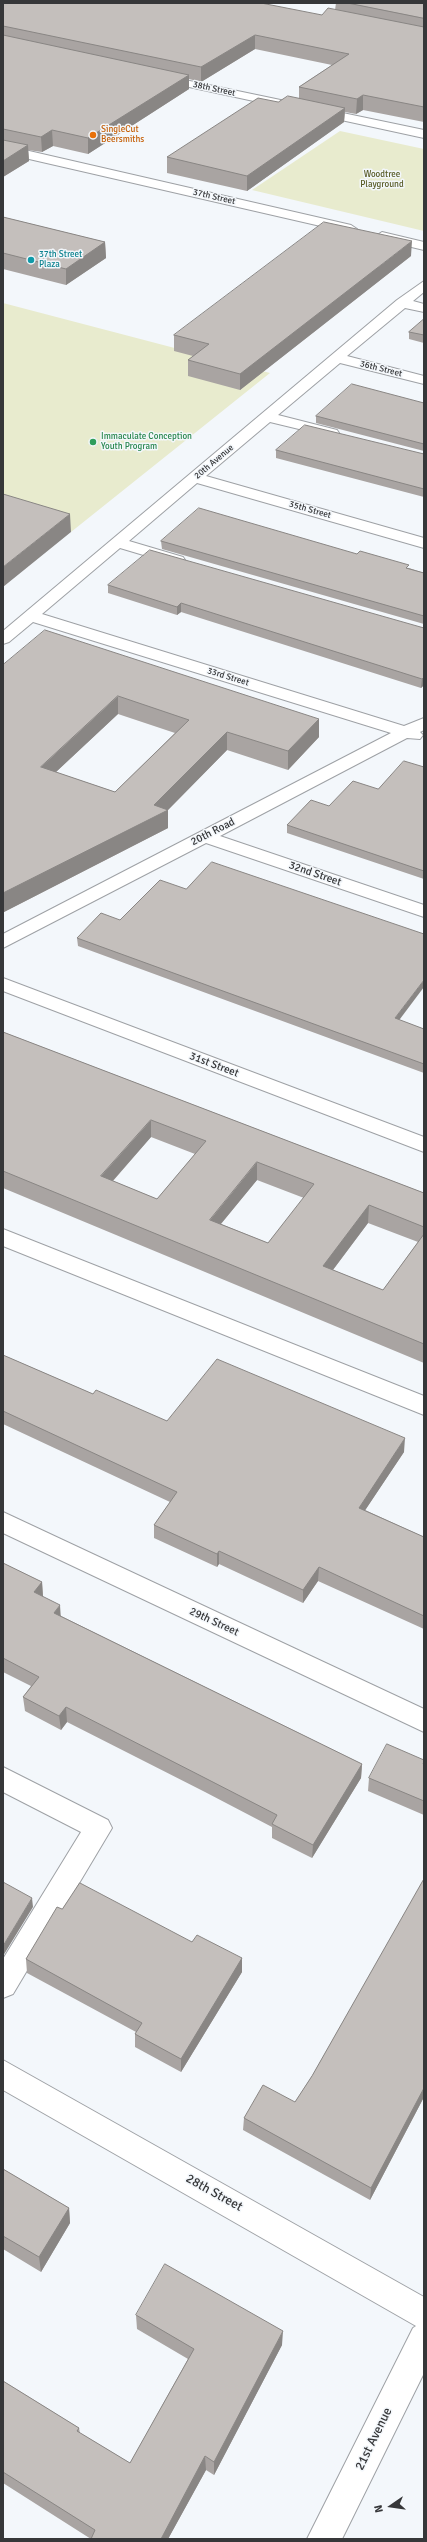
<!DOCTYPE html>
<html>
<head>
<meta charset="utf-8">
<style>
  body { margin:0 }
  #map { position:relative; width:427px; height:2542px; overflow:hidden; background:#f3f7fb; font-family:Signika,sans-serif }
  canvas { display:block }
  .frame { position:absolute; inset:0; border:4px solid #363739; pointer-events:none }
  .north { position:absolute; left:371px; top:2486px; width:40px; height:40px; -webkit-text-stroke:3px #f3f7fb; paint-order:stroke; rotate:257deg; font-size:11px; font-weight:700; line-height:16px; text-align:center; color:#363739 }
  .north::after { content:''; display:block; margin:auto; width:14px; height:18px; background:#363739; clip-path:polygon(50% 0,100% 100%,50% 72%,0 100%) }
</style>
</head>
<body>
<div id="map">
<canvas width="427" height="2542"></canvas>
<div class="frame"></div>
<div class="north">N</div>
</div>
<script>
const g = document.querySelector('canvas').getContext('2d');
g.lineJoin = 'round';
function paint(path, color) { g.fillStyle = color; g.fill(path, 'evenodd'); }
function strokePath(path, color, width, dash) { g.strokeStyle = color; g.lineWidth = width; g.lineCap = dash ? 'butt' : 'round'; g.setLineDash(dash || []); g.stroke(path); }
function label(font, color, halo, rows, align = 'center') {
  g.font = font + ' Signika,sans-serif'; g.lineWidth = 3; g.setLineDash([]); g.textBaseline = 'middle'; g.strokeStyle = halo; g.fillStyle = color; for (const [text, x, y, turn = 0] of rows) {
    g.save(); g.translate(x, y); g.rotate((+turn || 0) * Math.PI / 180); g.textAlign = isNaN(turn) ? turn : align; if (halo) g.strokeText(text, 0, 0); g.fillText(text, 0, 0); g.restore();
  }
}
paint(new Path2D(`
  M 340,131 L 424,149 L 424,231 L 252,190 Z
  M 3,303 L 270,373 L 71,532 L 3,512 Z`), '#e8ebce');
const minor = new Path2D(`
  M 161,75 L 424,130 L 424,138 L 157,80 L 155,78 Z
  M 3,145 L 351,225 L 357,229 L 351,233 L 3,153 Z
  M 382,232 L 424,242 L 424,250 L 378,239 L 376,236 Z
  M 424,281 L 424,292 L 413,301 L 424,304 L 424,312 L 405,308 L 347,356 L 424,376 L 424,384 L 340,363 L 278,415 L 337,430 L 339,433 L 337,436 L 332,437 L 270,422 L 206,476 L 424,538 L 424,548 L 197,483 L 129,541 L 183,557 L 185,560 L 183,563 L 177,565 L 120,548 L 42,614 L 404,726 L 424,718 L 424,730 L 420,732 L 423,735 L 420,739 L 407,738 L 220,836 L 424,905 L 424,917 L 206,843 L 3,948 L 3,934 L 391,733 L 33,622 L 9,642 L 3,644 L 3,631 L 397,300 Z
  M 3,978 L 424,1137 L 424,1152 L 3,991 Z
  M 3,1229 L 424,1396 L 424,1415 L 3,1246 Z
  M 3,1512 L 424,1709 L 424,1732 L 3,1533 Z
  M 3,1767 L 108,1820 L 112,1828 L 13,1994 L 3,1998 L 3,1959 L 81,1832 L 3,1792 Z
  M 3,2060 L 424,2297 L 424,2373 L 342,2539 L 307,2539 L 413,2328 L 416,2326 L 3,2090 Z`);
strokePath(minor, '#9ea1a5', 2);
paint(minor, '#fff');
paint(new Path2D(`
  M 3,3 L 322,15 L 335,10 L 336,3 L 424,3 L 424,122 L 363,110 L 356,114 L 345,112 L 344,122 L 247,191 L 167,173 L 167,157 L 278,102 L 299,98 L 299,87 L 332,65 L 255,49 L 201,82 L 189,79 L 189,89 L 88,154 L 53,146 L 42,152 L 28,150 L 29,161 L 3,177 Z
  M 3,217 L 105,242 L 106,258 L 66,285 L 3,269 Z
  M 411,256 L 240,390 L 188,376 L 188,360 L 193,356 L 174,351 L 174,335 Z
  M 424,319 L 424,343 L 409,339 L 409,332 Z
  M 424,403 L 424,451 L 316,423 L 316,416 Z
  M 276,450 L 424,454 L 424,497 L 276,458 Z
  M 161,541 L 409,568 L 424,573 L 424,624 L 162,549 Z
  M 108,585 L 424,628 L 424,685 L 421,688 L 181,612 L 177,615 L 108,593 Z
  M 3,665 L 319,719 L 319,737 L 288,770 L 227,750 L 168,810 L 168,828 L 4,912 L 3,912 ZM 118,714 L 175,733 L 115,792 L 56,772 Z
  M 424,767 L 424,879 L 287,833 L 287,825 L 329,806 L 378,789 Z
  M 77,938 L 399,1020 L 424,1029 L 424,1073 L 78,946 Z
  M 3,1032 L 424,1193 L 424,1363 L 3,1188 ZM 151,1137 L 195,1154 L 157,1199 L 113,1181 ZM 257,1180 L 304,1198 L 268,1243 L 221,1224 ZM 368,1223 L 418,1242 L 383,1290 L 333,1270 Z
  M 3,1355 L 93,1394 L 167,1421 L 404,1452 L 365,1510 L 424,1537 L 424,1629 L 318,1581 L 303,1603 L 219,1564 L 217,1567 L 154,1538 L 154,1525 L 170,1502 L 3,1424 Z
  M 3,1563 L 42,1582 L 43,1597 L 61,1616 L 362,1764 L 361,1778 L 312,1858 L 272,1838 L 272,1827 L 205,1792 L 67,1722 L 61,1730 L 25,1711 L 23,1697 L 31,1686 L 3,1672 Z
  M 424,1760 L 424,1815 L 368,1791 L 369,1778 Z
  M 424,1879 L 424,2097 L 370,2200 L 243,2130 L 244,2118 L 295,2102 L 312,2076 Z
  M 62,1909 L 192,1942 L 242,1958 L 242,1972 L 181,2072 L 135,2047 L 135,2034 L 136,2032 L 27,1973 L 26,1959 Z
  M 3,2169 L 69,2208 L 70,2223 L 41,2272 L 3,2249 Z
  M 136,2315 L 282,2345 L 214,2475 L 206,2470 L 168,2539 L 91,2539 L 3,2483 L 3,2381 L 79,2428 L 80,2433 L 130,2463 L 188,2359 L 137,2329 Z`), '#a9a4a2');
paint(new Path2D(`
  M 255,35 L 255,49 L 201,82 L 201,67 Z
  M 189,75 L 189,89 L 88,154 L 88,138 Z
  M 363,95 L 363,110 L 356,114 L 357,99 Z
  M 345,108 L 344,122 L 247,191 L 247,176 Z
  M 52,130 L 53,146 L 42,152 L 41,137 Z
  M 28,145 L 29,161 L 3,177 L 3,161 Z
  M 412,241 L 411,256 L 240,390 L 240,374 Z
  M 105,242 L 106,258 L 66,285 L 66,269 Z
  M 70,514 L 71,532 L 3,587 L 3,567 Z
  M 181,603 L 181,612 L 177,615 L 177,607 Z
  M 424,677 L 424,685 L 421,688 L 422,679 Z
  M 118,696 L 118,714 L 42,785 L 41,767 Z
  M 319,719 L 319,737 L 288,770 L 288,751 Z
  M 227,732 L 227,750 L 167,811 L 168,810 L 168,828 L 4,912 L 3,893 L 154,805 Z
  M 424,980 L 424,987 L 394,1027 L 395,1018 Z
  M 151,1120 L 151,1137 L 102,1193 L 101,1176 Z
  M 257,1162 L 257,1180 L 210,1237 L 210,1220 Z
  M 369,1205 L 368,1223 L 323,1283 L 323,1266 Z
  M 405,1438 L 404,1452 L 358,1521 L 359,1508 Z
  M 219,1551 L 219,1564 L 217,1567 L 217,1554 Z
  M 319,1567 L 318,1581 L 303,1603 L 303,1590 Z
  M 42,1582 L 43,1597 L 34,1592 Z
  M 60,1605 L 61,1620 L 54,1613 Z
  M 66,1707 L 67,1722 L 61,1730 L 59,1716 Z
  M 362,1764 L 361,1778 L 312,1858 L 313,1845 Z
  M 32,1898 L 33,1907 L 3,1956 L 3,1946 Z
  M 242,1958 L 242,1972 L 181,2072 L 181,2059 Z
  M 424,2088 L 424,2097 L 370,2200 L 371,2188 Z
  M 69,2208 L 70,2223 L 41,2272 L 39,2257 Z
  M 283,2331 L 282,2345 L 214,2475 L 214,2462 Z
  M 205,2456 L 206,2470 L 168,2539 L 161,2539 Z`), '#898684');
const building = new Path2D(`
  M 3,3 L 261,3 L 322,15 L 328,8 L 424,27 L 424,107 L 363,95 L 357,99 L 299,87 L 349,54 L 255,35 L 201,67 L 3,26 Z
  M 348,3 L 424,3 L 424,18 Z
  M 3,35 L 189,75 L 88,138 L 52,130 L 41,137 L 3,129 Z
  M 288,96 L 345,108 L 247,176 L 167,157 L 258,98 L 278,102 Z
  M 3,140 L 28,145 L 3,161 Z
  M 3,217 L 105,242 L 66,269 L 3,253 Z
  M 324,222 L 412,241 L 240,374 L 188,360 L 209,344 L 174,335 Z
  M 424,319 L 424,335 L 409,332 Z
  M 352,384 L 424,403 L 424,444 L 316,416 Z
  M 305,425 L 424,454 L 424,489 L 276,450 Z
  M 3,494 L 70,514 L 3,567 Z
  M 199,508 L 357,554 L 360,551 L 409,565 L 406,568 L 424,573 L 424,616 L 161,541 Z
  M 150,550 L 424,628 L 424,677 L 422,679 L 181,603 L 177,607 L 108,585 Z
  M 45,630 L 319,719 L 288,751 L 227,732 L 154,805 L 168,810 L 3,893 L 3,665 ZM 118,696 L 189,720 L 115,792 L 41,767 Z
  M 404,761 L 424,767 L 424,871 L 287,825 L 311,800 L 329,806 L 353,781 L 378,789 Z
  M 212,862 L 424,934 L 424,980 L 395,1018 L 424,1029 L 424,1064 L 77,938 L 101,913 L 120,920 L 160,880 L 186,889 Z
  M 3,1032 L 424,1193 L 424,1227 L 369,1205 L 323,1266 L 383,1290 L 424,1234 L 424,1344 L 3,1171 ZM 151,1120 L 206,1141 L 157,1199 L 101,1176 ZM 257,1162 L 314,1184 L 268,1243 L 210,1220 Z
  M 3,1355 L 93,1394 L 96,1390 L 167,1421 L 217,1359 L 405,1438 L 359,1508 L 424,1537 L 424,1616 L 319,1567 L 303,1590 L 219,1551 L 217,1554 L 154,1525 L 177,1492 L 3,1411 Z
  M 3,1563 L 42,1582 L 34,1592 L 60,1605 L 54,1613 L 362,1764 L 313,1845 L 272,1824 L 277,1815 L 205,1778 L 66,1707 L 59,1716 L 23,1697 L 39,1677 L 3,1658 Z
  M 387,1744 L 424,1760 L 424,1762 L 423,1764 L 424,1765 L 424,1801 L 369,1778 Z
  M 424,1879 L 424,2088 L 371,2188 L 244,2118 L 263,2085 L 295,2102 L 312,2076 Z
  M 3,1882 L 32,1898 L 3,1946 Z
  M 80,1883 L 192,1942 L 197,1935 L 242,1958 L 181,2059 L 135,2034 L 142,2023 L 26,1959 L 57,1907 L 62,1909 Z
  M 3,2169 L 69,2208 L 39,2257 L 3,2236 Z
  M 165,2264 L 283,2331 L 214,2462 L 205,2456 L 161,2539 L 91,2539 L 95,2530 L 3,2472 L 3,2381 L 79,2428 L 77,2431 L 130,2463 L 194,2349 L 136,2315 Z`);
paint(building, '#c4bfbc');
strokePath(building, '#898684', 1);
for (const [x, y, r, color] of [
  [93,135,4,"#e8710a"],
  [31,260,4,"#0f9aa8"],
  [93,442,4,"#2e9e5b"]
]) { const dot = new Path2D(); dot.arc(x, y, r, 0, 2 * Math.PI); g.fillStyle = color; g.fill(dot); strokePath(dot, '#f3f7fb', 1.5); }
label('9px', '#363739', '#f3f7fb', [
  ["38th Street",214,89,12],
  ["37th Street",214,197,13],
  ["36th Street",381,369,14],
  ["20th Avenue",214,462,-40],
  ["35th Street",310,510,16],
  ["33rd Street",228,677,17]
]);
label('9px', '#c56008', '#f3f7fb', [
  ["SingleCut",101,130],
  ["Beersmiths",101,140]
], 'left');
label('9px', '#585b25', '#f3f7fb', [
  ["Woodtree",382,175],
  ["Playground",382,185]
]);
label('9px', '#0d838f', '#f3f7fb', [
  ["37th Street",39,255],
  ["Plaza",39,265]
], 'left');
label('9px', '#27864d', '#f3f7fb', [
  ["Immaculate Conception",101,437],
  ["Youth Program",101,447]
], 'left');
label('11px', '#363739', '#f3f7fb', [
  ["20th Road",213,832,-27],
  ["32nd Street",315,874,19],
  ["31st Street",214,1065,21],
  ["29th Street",214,1622,25]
]);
label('13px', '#363739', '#f3f7fb', [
  ["28th Street",214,2193,29],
  ["21st Avenue",374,2439,-64]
]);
</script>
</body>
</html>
